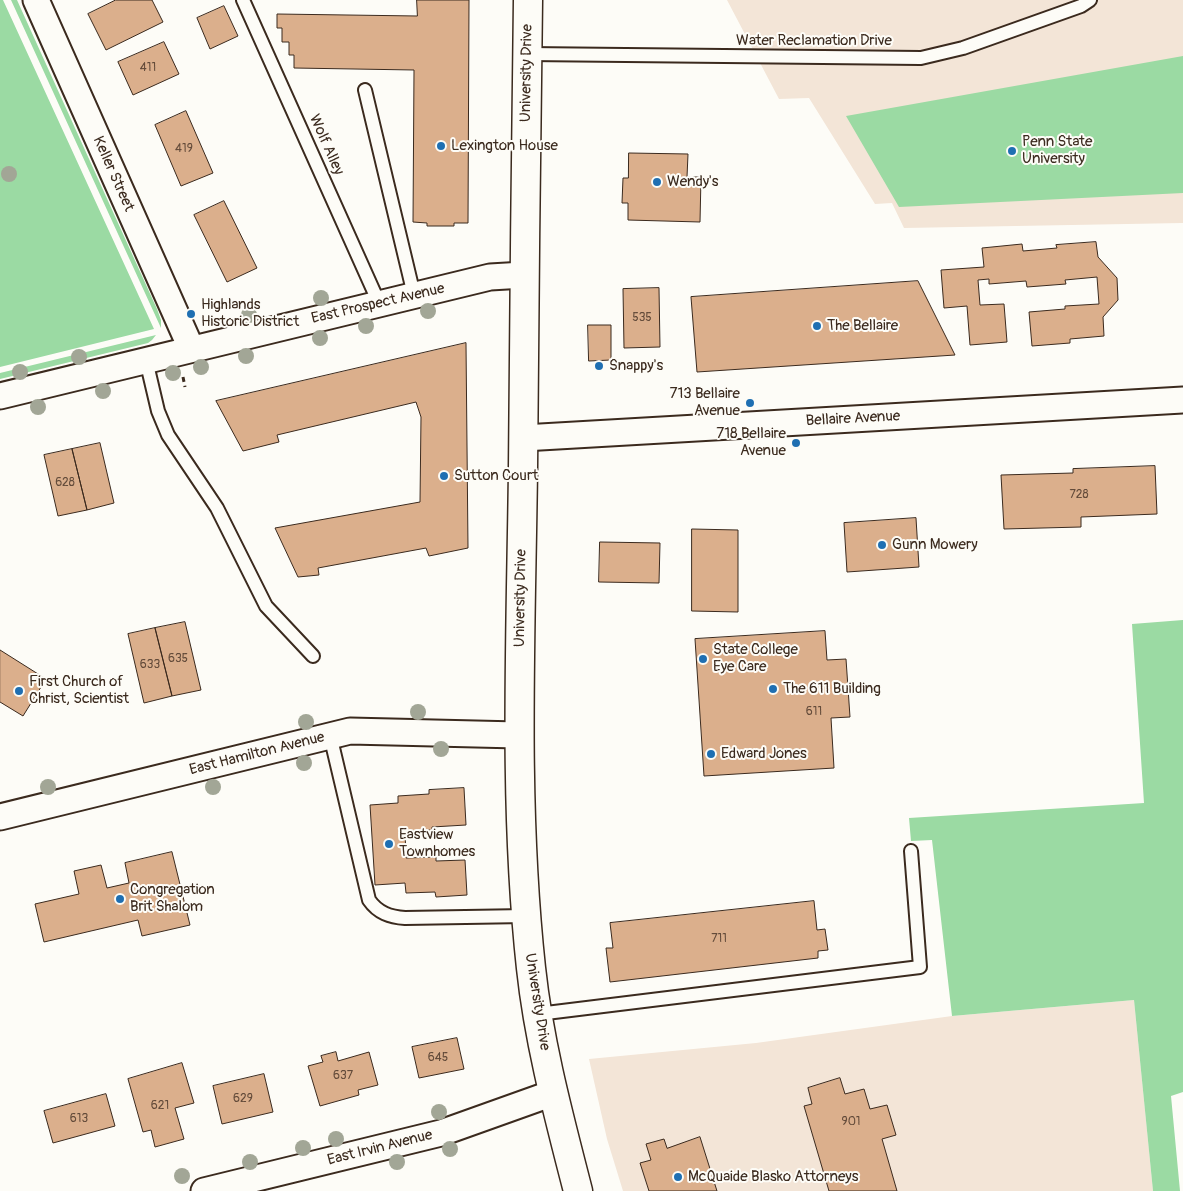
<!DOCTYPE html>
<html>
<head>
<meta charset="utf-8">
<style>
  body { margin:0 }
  canvas { display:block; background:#fdfcf7 }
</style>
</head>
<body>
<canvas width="1183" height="1191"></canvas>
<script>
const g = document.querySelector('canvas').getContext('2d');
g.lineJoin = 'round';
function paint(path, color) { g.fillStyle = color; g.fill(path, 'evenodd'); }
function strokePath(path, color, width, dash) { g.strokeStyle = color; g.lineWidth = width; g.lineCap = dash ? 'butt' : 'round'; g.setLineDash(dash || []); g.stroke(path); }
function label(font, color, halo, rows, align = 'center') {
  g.font = font + ' Pangolin,sans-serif'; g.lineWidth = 4; g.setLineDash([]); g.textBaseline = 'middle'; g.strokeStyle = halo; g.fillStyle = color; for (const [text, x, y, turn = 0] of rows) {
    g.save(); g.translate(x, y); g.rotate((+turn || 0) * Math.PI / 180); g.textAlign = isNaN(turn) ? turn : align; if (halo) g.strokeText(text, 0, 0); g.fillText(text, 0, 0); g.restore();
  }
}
paint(new Path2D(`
  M 727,0 L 1183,0 L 1183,223 L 904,228 L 892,203 L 875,204 L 809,98 L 779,99 Z
  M 1134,1000 L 1153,1191 L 623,1191 L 607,1139 L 589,1059 L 756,1043 L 952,1016 Z`), '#f3e5d7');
paint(new Path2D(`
  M 0,0 L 3,0 L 154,329 L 0,367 Z
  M 11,0 L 17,0 L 157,309 L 161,320 L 161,328 Z
  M 1183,56 L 1183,193 L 899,207 L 846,116 Z
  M 156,335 L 152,340 L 148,343 L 0,379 L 0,373 Z
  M 1183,620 L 1183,1092 L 1171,1096 L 1180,1191 L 1153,1191 L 1134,1000 L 952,1016 L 932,840 L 911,841 L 909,818 L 1144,803 L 1132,624 Z`), '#9bdaa3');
const building = new Path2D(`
  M 116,0 L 152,0 L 163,22 L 106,50 L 88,14 Z
  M 417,0 L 469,0 L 468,223 L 454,223 L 454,226 L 427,226 L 427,223 L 413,222 L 414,70 L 294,68 L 294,55 L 289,55 L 289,42 L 282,42 L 282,28 L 277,28 L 277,14 L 417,16 Z
  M 224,6 L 238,36 L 210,49 L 197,18 Z
  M 164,42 L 179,74 L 133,95 L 118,62 Z
  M 186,111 L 213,173 L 181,186 L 155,125 Z
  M 629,153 L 688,154 L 687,177 L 701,177 L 700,222 L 628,220 L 628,203 L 622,203 L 623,178 L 628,178 Z
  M 224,201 L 257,268 L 227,282 L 194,215 Z
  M 1096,242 L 1098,257 L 1117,278 L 1118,300 L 1103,317 L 1104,336 L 1070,339 L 1070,343 L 1032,346 L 1029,312 L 1065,309 L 1065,306 L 1099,304 L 1097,277 L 1065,280 L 1066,284 L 1027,287 L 1026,281 L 989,284 L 989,279 L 978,280 L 980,305 L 1004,304 L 1007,342 L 970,345 L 967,306 L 944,308 L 941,270 L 984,267 L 982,248 L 1022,244 L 1023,251 L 1057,248 L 1056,245 Z
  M 918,281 L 955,355 L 697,372 L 691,297 Z
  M 659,288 L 660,347 L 624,348 L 623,289 Z
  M 588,325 L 611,325 L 611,360 L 589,361 Z
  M 466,343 L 468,548 L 429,556 L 426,548 L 318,568 L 319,575 L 298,577 L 275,528 L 420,502 L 421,417 L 416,402 L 277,435 L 279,442 L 243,451 L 216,401 Z
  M 100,443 L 114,503 L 87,510 L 72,449 Z
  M 72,449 L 87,510 L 58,516 L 44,455 Z
  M 1155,466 L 1157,514 L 1081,517 L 1081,527 L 1004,529 L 1001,475 L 1073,473 L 1073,469 Z
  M 916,518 L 919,567 L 847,572 L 844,523 Z
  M 692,529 L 738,530 L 738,612 L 692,611 Z
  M 600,542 L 660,543 L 659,583 L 599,582 Z
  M 185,622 L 201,690 L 172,696 L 155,628 Z
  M 155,628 L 172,696 L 144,703 L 128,634 Z
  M 825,631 L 827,660 L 846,659 L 850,717 L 831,718 L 834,768 L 704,776 L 695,639 Z
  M 0,650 L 46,679 L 23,716 L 0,702 Z
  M 464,788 L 466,825 L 432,827 L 432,830 L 405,831 L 406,858 L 436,857 L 436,861 L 465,860 L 467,895 L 436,897 L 435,892 L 406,893 L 405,883 L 375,885 L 370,805 L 398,803 L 398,796 L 429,794 L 429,790 Z
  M 172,852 L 190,925 L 142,936 L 138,920 L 44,942 L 35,904 L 79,894 L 74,871 L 101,865 L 107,888 L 129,883 L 125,863 Z
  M 814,901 L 817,930 L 825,929 L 828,950 L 818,951 L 818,958 L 610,982 L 606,948 L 613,948 L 610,923 Z
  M 457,1038 L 464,1069 L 419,1078 L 412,1047 Z
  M 336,1052 L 338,1061 L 369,1052 L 378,1085 L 358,1090 L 359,1095 L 320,1106 L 308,1066 L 323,1062 L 321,1056 Z
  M 182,1063 L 194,1103 L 175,1108 L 184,1139 L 155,1147 L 151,1130 L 143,1132 L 128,1079 Z
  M 264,1074 L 273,1112 L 222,1124 L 213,1086 Z
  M 840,1078 L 845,1094 L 864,1089 L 870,1109 L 887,1105 L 896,1135 L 882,1139 L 897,1191 L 829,1191 L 804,1106 L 812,1104 L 808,1088 Z
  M 106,1094 L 115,1126 L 53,1143 L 44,1111 Z
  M 700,1137 L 717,1191 L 649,1191 L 640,1163 L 651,1160 L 646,1144 L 664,1139 L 667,1148 Z`);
paint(building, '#dbaf8c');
strokePath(building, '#3b2a1e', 1);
const lane = new Path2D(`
  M 243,0 L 379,303
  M 527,54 L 921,58 L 963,48 L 1081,6 L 1090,0
  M 365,90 L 414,295
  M 146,360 L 158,411 L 168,435 L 217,508 L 266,606 L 313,656
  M 330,735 L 369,900 C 378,913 390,917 405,918 L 526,916
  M 538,1014 L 920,967 L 911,851`);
const street = new Path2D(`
  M 36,0 L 191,348
  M 0,396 L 490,277 L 524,275
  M 523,438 L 1183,400
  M 0,817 L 350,731 L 518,735
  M 204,1191 L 441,1133 L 553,1093`);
const secondary = new Path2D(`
  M 528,0 C 525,156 525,313 523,469 C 521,635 513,802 531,968 C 539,1043 559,1117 578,1191`);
strokePath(lane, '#3b2a1e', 16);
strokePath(street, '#3b2a1e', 29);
strokePath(secondary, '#3b2a1e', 31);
strokePath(new Path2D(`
  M 183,377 L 185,387`), '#3b2a1e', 3, [5, 4]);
strokePath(lane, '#fdfcf7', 12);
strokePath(street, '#fdfcf7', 25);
strokePath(secondary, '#fdfcf7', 28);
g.fillStyle = '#a2a696';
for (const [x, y] of [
  [9,174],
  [321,298],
  [428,311],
  [249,315],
  [366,326],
  [320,338],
  [246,356],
  [79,357],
  [201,367],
  [20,372],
  [173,373],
  [103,391],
  [38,407],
  [418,712],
  [306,722],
  [441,749],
  [304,763],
  [48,787],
  [213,787],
  [439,1112],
  [336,1139],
  [303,1148],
  [450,1149],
  [250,1162],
  [397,1162],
  [182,1176]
]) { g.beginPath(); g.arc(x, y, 8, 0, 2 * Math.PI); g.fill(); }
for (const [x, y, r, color] of [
  [441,146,5,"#1f6fb2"],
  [1012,151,5,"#1f6fb2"],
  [657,182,5,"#1f6fb2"],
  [191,314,5,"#1f6fb2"],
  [817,326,5,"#1f6fb2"],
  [599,366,5,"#1f6fb2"],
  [750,403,5,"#1f6fb2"],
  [796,443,5,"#1f6fb2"],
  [444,476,5,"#1f6fb2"],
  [882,545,5,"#1f6fb2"],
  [703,659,5,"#1f6fb2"],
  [773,689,5,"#1f6fb2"],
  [19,691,5,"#1f6fb2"],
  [711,754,5,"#1f6fb2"],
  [389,844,5,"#1f6fb2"],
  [120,899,5,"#1f6fb2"],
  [678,1177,5,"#1f6fb2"]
]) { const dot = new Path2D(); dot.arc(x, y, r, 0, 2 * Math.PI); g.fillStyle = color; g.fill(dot); strokePath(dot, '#fdfcf7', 2); }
label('12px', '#634b3a', null, [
  ["411",148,68],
  ["419",184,149],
  ["535",642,318],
  ["628",65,483],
  ["728",1079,495],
  ["635",178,659],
  ["633",150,665],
  ["611",814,712],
  ["711",719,939],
  ["645",438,1058],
  ["637",343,1076],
  ["629",243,1099],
  ["621",160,1106],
  ["613",79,1119],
  ["901",851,1122]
]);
label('15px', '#3b2a1e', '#fdfcf7', [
  ["Water Reclamation Drive",814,41],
  ["University Drive",527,73,-89],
  ["Wolf Alley",326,145,66],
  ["Keller Street",113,174,66],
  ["East Prospect Avenue",378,304,-13],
  ["Bellaire Avenue",853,419,-3],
  ["University Drive",521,598,-89],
  ["East Hamilton Avenue",257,754,-14],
  ["University Drive",537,1002,81],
  ["East Irvin Avenue",380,1148,-14]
]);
label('15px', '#3b2a1e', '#fdfcf7', [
  ["Penn State",1022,142],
  ["University",1022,159],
  ["Lexington House",451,146],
  ["Wendy's",667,182],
  ["Highlands",201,305],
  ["Historic District",201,322],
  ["The Bellaire",827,326],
  ["Snappy's",609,366],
  ["713 Bellaire",740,394,"right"],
  ["Avenue",740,411,"right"],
  ["718 Bellaire",786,434,"right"],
  ["Avenue",786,451,"right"],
  ["Sutton Court",454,476],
  ["Gunn Mowery",892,545],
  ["State College",713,650],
  ["Eye Care",713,667],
  ["First Church of",29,682],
  ["Christ, Scientist",29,699],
  ["The 611 Building",783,689],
  ["Edward Jones",721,754],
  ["Eastview",399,835],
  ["Townhomes",399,852],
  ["Congregation",130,890],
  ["Brit Shalom",130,907],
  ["McQuaide Blasko Attorneys",688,1177]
], 'left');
</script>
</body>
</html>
